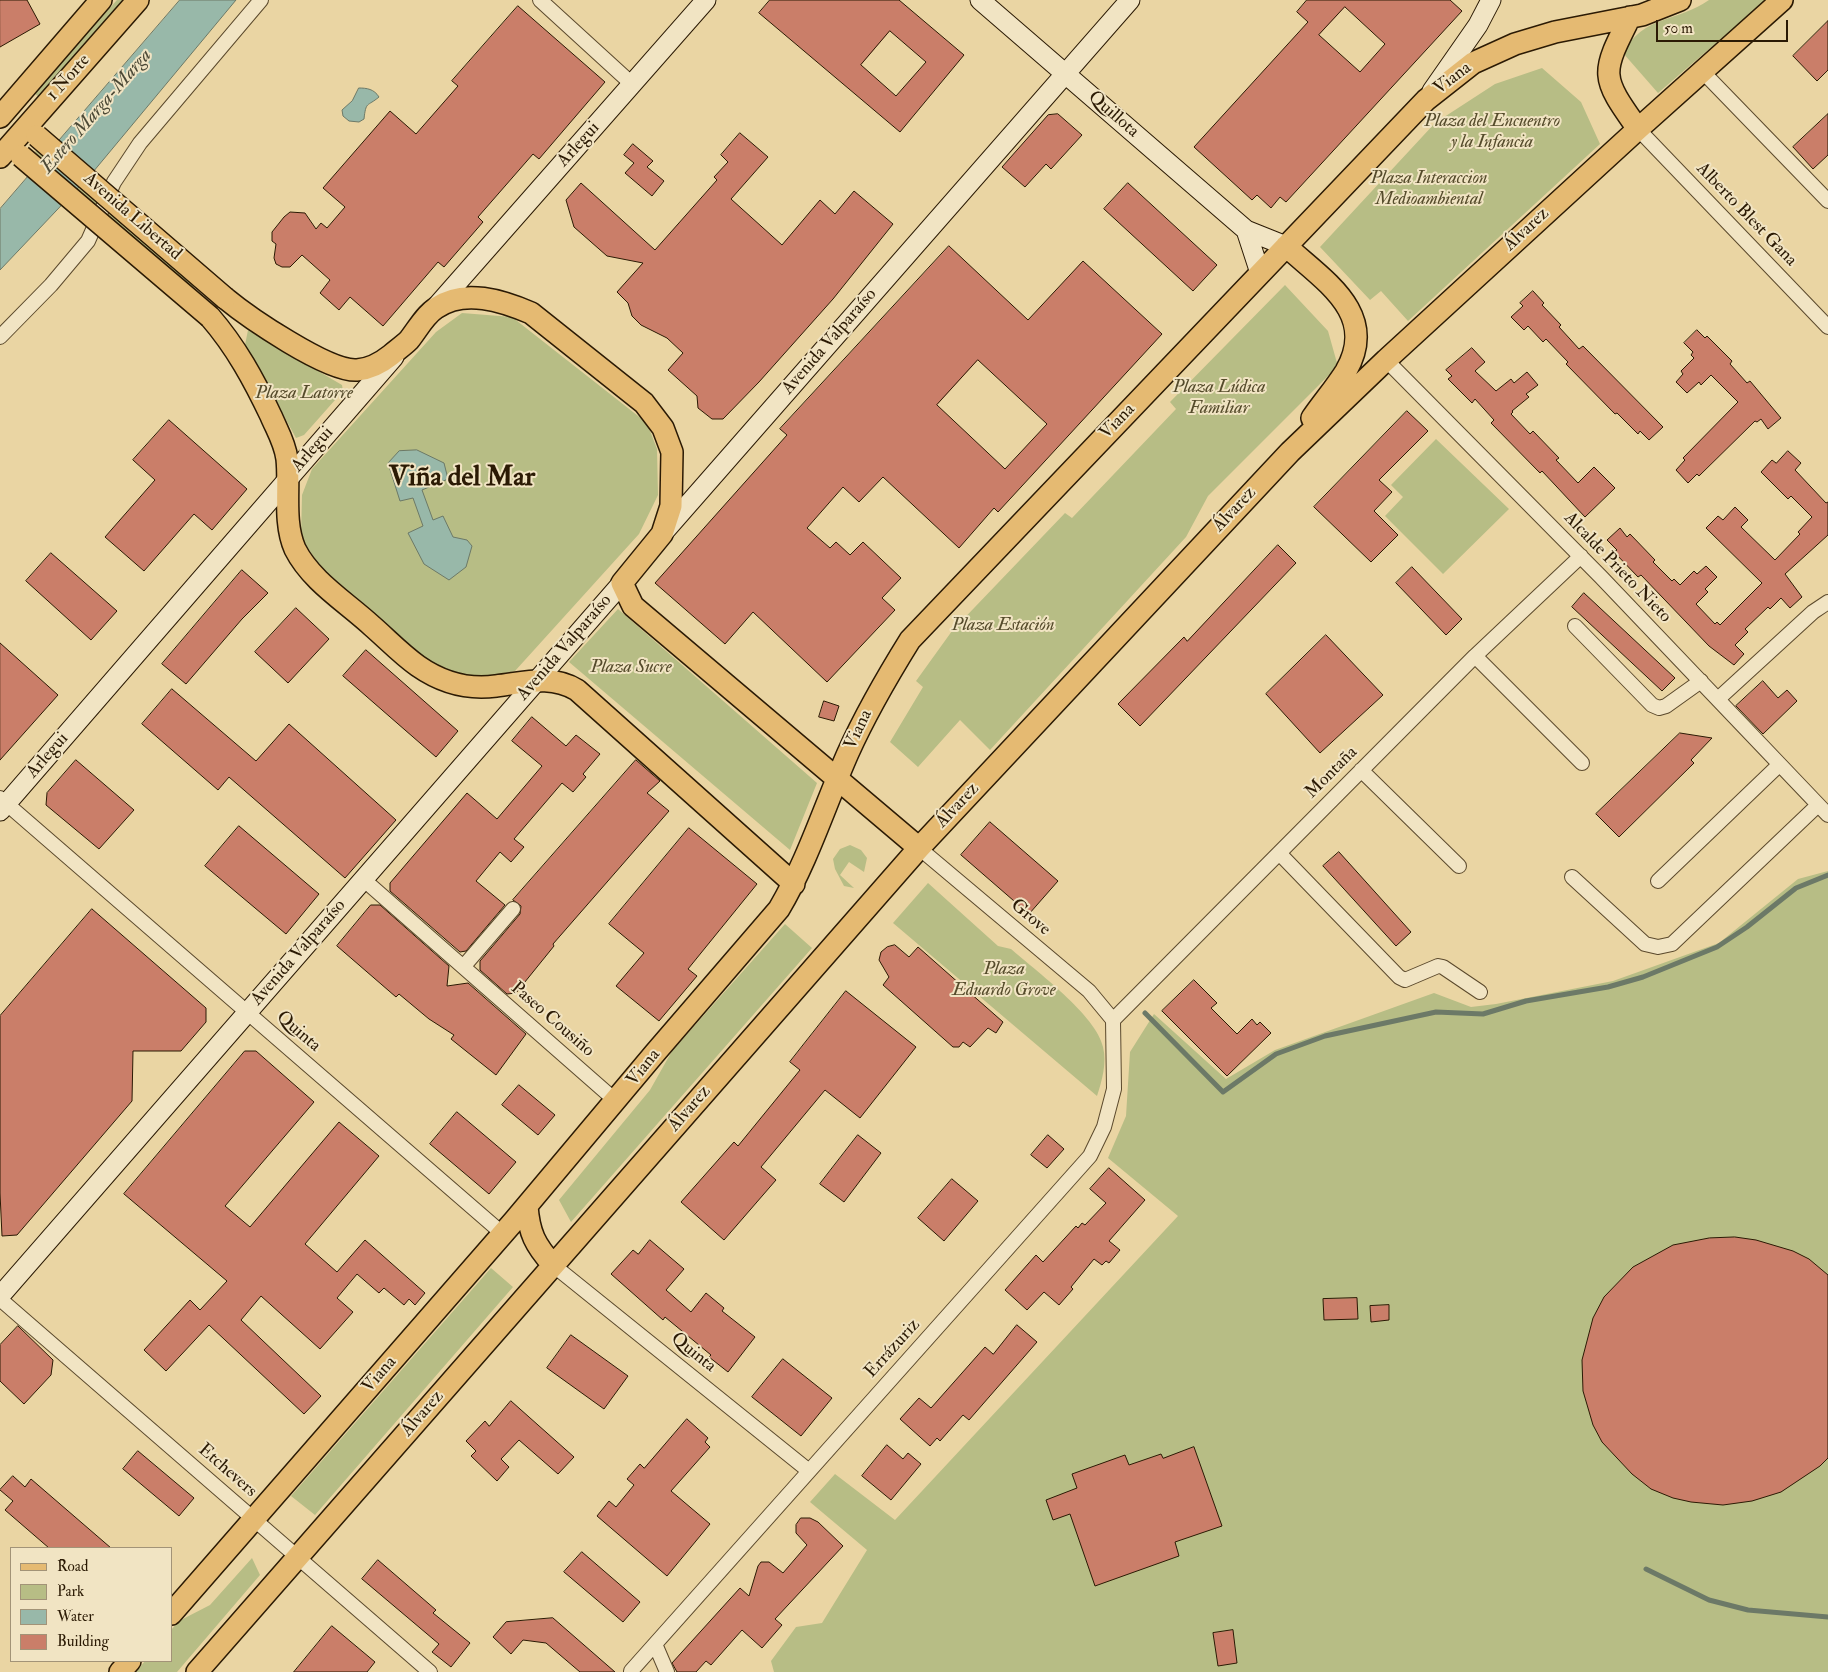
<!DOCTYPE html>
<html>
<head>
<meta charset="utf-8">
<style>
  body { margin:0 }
  #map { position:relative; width:1828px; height:1672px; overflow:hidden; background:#ead5a3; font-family:"IM FELL Double Pica",serif }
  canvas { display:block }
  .legend { position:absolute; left:10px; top:1547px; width:162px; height:115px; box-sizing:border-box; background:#f1e4c3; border:1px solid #a29377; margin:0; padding:6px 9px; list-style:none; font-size:15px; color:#2b1a04 }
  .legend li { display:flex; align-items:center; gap:10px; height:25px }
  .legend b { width:25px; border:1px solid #a29377 }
  .scale { position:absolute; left:1656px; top:20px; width:132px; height:22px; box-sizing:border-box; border:2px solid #2b1a04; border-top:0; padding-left:6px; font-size:15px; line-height:18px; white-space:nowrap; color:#2b1a04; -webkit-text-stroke:4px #f1e4c3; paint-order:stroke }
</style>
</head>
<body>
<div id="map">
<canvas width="1828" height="1672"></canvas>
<ul class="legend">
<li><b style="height:6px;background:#e5ba72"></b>Road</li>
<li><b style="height:14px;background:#b7bd85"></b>Park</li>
<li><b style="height:14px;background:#98b8a9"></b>Water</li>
<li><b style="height:14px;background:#ca7e69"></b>Building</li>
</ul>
<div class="scale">50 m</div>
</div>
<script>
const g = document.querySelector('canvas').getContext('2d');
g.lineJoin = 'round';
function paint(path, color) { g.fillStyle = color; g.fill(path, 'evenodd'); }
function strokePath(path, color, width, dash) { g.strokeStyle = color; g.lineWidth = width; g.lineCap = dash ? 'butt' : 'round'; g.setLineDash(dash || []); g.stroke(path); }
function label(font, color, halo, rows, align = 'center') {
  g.font = font + ' "IM FELL Double Pica",serif'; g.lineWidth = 4; g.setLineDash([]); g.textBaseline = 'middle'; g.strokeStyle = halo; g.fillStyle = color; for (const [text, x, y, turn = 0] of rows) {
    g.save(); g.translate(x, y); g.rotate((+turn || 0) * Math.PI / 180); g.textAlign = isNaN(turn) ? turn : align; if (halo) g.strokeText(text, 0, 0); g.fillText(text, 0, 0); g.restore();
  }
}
paint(new Path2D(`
  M 117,0 L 127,0 L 40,98 L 34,93 Z
  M 1709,0 L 1766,0 L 1658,93 L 1623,53 C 1643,15 1678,22 1709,0 Z
  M 1542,68 L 1581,102 L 1600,144 L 1408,321 L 1381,291 L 1370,300 L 1320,247 L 1435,123 L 1495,84 Z
  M 37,150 L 195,285 L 192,288 L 35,152 Z
  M 1285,285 L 1328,331 L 1337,363 L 1330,374 L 1208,496 L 1186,537 L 990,750 L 960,720 L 918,767 L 890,742 L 923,687 L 916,681 L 952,631 L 1065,513 L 1072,518 L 1176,409 L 1170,402 Z
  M 462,313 L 512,317 L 647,423 L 657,449 L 658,495 L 639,534 L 515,671 L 490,677 L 469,676 L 448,671 L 421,658 L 324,573 L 301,537 L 302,495 L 312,469 L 436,332 Z
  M 248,330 L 342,385 L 343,391 L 304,435 L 296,438 L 245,345 Z
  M 1436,439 L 1509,509 L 1443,574 L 1385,516 L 1403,497 L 1391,485 Z
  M 618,609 L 817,783 L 790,850 L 569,662 Z
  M 850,845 L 861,850 L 867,858 L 864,872 L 849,862 L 840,875 L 854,888 L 844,886 L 835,869 L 833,859 L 840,849 Z
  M 1828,871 L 1828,1672 L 774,1672 L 771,1661 L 796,1627 L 822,1623 L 867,1550 L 810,1502 L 835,1474 L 895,1520 L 1178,1216 L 1108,1158 L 1126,1116 L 1130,1052 L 1154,1014 L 1226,1079 L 1275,1050 L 1434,993 L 1471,1007 L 1496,1004 L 1613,981 L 1719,943 L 1798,879 Z
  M 928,883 L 998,946 L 1011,949 C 1035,970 1097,1016 1103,1047 C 1107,1063 1102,1081 1097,1096 L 893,923 Z
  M 785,924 L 812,948 L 571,1222 L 559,1200 L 650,1090 L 672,1051 Z
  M 491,1268 L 513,1287 L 315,1515 L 291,1496 Z
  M 252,1558 L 260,1575 L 177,1672 L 136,1672 L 145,1661 L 171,1661 L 171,1630 L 179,1621 L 210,1605 Z`), '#b7bd85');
const water = new Path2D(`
  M 180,0 L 236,0 L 93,172 L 0,270 L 0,209 Z
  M 359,88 C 367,88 374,89 379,97 C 367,107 366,101 364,119 L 359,122 L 349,121 L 343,116 L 342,110 L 352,101 Z
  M 417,450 L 444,463 L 448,479 L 422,490 L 433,520 L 443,516 L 453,537 L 467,540 L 472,546 L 466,567 L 449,580 L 424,564 L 408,533 L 423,526 L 413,498 L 400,501 L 388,463 L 399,451 Z`);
paint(water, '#98b8a9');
strokePath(water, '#6c7967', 1);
strokePath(new Path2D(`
  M 1145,1013 L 1223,1092 L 1276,1054 L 1325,1036 L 1436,1012 L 1483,1014 L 1526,1001 L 1608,987 L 1643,977 L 1717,947 L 1747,927 L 1796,888 L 1828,875
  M 1646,1569 L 1709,1600 L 1748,1610 L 1828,1617`), '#6c7967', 5);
const building = new Path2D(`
  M 0,0 L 27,0 L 40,24 L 0,47 Z
  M 770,0 L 899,0 L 964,55 L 900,132 L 759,13 ZM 890,31 L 926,62 L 896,96 L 861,65 Z
  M 1307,0 L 1450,0 L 1462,11 L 1286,202 L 1280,197 L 1271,208 L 1257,195 L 1252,200 L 1194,147 L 1308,22 L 1297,12 ZM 1345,7 L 1385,44 L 1360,72 L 1319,35 Z
  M 518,6 L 605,82 L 539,159 L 533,154 L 478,217 L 483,222 L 444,267 L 438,262 L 383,326 L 350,297 L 339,310 L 320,293 L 330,280 L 302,255 L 290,267 L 282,267 L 276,264 L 274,258 L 276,244 L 272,241 L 272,232 L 284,217 L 290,212 L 305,213 L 316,229 L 321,223 L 327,228 L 345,207 L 323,188 L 390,111 L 416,134 L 458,86 L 452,81 Z
  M 1828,21 L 1828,70 L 1817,81 L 1793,56 Z
  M 1058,114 L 1082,135 L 1051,169 L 1046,164 L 1025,187 L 1002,167 L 1048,115 Z
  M 1828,114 L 1828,155 L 1813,169 L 1793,147 Z
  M 740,133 L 768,157 L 731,199 L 782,245 L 820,200 L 835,214 L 854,191 L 893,224 L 833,299 L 759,382 L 723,419 L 712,419 L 698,408 L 697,396 L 668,370 L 683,353 L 667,338 L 641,325 L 632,316 L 628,303 L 617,292 L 643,263 L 607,256 L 574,227 L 566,200 L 581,183 L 655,250 L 717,180 L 714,177 L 728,162 L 721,155 Z
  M 633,144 L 653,161 L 647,167 L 664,181 L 652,196 L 625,173 L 634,163 L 624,155 Z
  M 1128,183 L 1217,265 L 1193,291 L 1104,209 Z
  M 949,246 L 1028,320 L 1083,261 L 1162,334 L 998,512 L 994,508 L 959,548 L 883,477 L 859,502 L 843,487 L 807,528 L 830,548 L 836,542 L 850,555 L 863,542 L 901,578 L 882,598 L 895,610 L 827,682 L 753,612 L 725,644 L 655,583 L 787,435 L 780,429 ZM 978,360 L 1047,424 L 1005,469 L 937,405 Z
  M 1533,291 L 1544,303 L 1542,305 L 1561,325 L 1559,327 L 1570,339 L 1579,349 L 1583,346 L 1663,427 L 1649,440 L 1640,431 L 1638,434 L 1617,413 L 1615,414 L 1566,364 L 1568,362 L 1546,339 L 1543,342 L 1528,326 L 1524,330 L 1511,317 L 1523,306 L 1520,303 Z
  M 1697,330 L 1705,338 L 1707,336 L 1732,361 L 1730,364 L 1747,383 L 1750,381 L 1781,418 L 1768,429 L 1761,419 L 1757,422 L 1755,421 L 1699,476 L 1697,474 L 1688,483 L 1676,470 L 1685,460 L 1683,458 L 1738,402 L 1711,375 L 1701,385 L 1699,382 L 1687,393 L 1676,382 L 1683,374 L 1681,371 L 1694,358 L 1691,355 L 1693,352 L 1684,343 Z
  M 1472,348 L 1485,362 L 1475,371 L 1496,391 L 1511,379 L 1514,383 L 1527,372 L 1538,385 L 1526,394 L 1529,397 L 1512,411 L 1513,412 L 1511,414 L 1530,434 L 1533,431 L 1559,458 L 1556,460 L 1578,483 L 1594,467 L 1615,488 L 1585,517 L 1542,471 L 1540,473 L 1491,423 L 1494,420 L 1475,399 L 1472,403 L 1448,379 L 1452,376 L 1446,370 Z
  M 1407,411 L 1428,431 L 1379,480 L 1392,492 L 1374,511 L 1398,535 L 1371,562 L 1314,507 Z
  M 169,420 L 247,489 L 212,530 L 194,514 L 144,571 L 105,537 L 155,480 L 133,460 Z
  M 1788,451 L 1801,463 L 1795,470 L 1826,503 L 1828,502 L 1828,535 L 1785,574 L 1802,597 L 1790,608 L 1781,598 L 1770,609 L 1768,607 L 1745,629 L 1748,632 L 1735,645 L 1744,654 L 1734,665 L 1709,646 L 1641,575 L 1638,577 L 1614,552 L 1617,550 L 1607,540 L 1620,528 L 1627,537 L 1630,534 L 1655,560 L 1653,562 L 1672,581 L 1674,579 L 1680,585 L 1694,571 L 1697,574 L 1706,566 L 1717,577 L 1705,589 L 1708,592 L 1696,604 L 1715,624 L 1717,622 L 1720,625 L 1762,583 L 1706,528 L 1718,516 L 1723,520 L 1735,507 L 1748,520 L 1741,527 L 1775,560 L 1800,534 L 1798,532 L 1812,517 L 1791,496 L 1788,499 L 1761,472 L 1772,460 L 1776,463 Z
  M 1278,545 L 1296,563 L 1140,726 L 1118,704 L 1184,637 L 1187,641 Z
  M 51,553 L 117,611 L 91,640 L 26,581 Z
  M 1412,567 L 1462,619 L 1446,635 L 1396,583 Z
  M 242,570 L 268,593 L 242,619 L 186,684 L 162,664 Z
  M 1584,593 L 1675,678 L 1662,691 L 1572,607 Z
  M 296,608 L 329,639 L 288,683 L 255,652 Z
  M 1326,635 L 1383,695 L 1320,753 L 1266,694 Z
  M 0,643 L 58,695 L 0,760 Z
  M 366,650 L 458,731 L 436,757 L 343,676 Z
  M 1763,681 L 1778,698 L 1787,690 L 1797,701 L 1763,734 L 1736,706 Z
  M 172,689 L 256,761 L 289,724 L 396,820 L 345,878 L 229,777 L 218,790 L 142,724 Z
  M 824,701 L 839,706 L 834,721 L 819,717 Z
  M 532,717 L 566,746 L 576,735 L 600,754 L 583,774 L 586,777 L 573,792 L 562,783 L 514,839 L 524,847 L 511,862 L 500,852 L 476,881 L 505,905 L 466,951 L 460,952 L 390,891 L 390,883 L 467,793 L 497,819 L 542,766 L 512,741 Z
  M 1680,733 L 1712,738 L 1691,760 L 1694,763 L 1619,837 L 1596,814 Z
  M 76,760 L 134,810 L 99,849 L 46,805 L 47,793 Z
  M 636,760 L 660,781 L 647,793 L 669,811 L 553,944 L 554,946 L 516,993 L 507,994 L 480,970 L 480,961 L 520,914 L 521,906 L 513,900 Z
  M 990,822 L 1058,881 L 1029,914 L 961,855 Z
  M 239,826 L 319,894 L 286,934 L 205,866 Z
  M 689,828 L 757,884 L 688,969 L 697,976 L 659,1021 L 616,986 L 644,953 L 609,924 Z
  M 1339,852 L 1411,932 L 1396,946 L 1323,866 Z
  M 371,905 L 380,905 L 449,966 L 447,986 L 468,983 L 526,1034 L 496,1075 L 451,1039 L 454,1035 L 429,1019 L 399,994 L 396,997 L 337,946 Z
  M 92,909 L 206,1008 L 206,1022 L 181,1051 L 133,1051 L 132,1101 L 17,1235 L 2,1236 L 0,1193 L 0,1016 Z
  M 895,945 L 909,957 L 918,947 L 1003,1022 L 996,1033 L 988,1028 L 970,1047 L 963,1042 L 959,1047 L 953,1047 L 883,985 L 889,977 L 879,960 L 881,952 L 887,947 Z
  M 1194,980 L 1217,1003 L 1211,1008 L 1237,1034 L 1252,1019 L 1257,1025 L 1260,1022 L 1271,1033 L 1227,1076 L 1162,1011 Z
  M 846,991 L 916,1047 L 860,1118 L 825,1090 L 761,1167 L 776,1180 L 724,1240 L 681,1202 L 734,1142 L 738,1146 L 800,1070 L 790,1062 Z
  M 245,1051 L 256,1051 L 314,1102 L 225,1206 L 250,1227 L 339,1122 L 379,1156 L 305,1244 L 337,1272 L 365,1240 L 425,1293 L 415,1305 L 409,1299 L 404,1305 L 384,1288 L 379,1293 L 357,1274 L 337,1298 L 353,1312 L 320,1349 L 261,1296 L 241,1320 L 321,1396 L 304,1414 L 209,1325 L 166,1371 L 144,1350 L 190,1300 L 200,1310 L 227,1281 L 124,1194 Z
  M 519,1085 L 555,1115 L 538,1135 L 502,1105 Z
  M 457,1112 L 516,1162 L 489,1194 L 430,1144 Z
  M 858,1135 L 881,1153 L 844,1202 L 820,1184 Z
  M 1048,1135 L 1064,1149 L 1047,1168 L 1031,1155 Z
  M 1109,1168 L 1145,1200 L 1109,1241 L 1120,1250 L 1109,1263 L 1106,1261 L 1102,1265 L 1094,1259 L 1071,1287 L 1073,1289 L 1059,1305 L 1044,1292 L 1027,1310 L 1005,1290 L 1036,1255 L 1043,1262 L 1076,1226 L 1078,1228 L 1082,1223 L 1085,1225 L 1106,1203 L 1090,1189 Z
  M 952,1179 L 978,1201 L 944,1241 L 918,1218 Z
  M 1735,1237 L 1756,1240 L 1793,1251 L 1809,1259 L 1828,1275 L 1828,1458 L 1820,1466 L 1781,1492 L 1752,1501 L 1723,1505 L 1691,1502 L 1673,1498 L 1651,1489 L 1632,1474 L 1602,1442 L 1593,1425 L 1583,1391 L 1582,1360 L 1593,1318 L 1604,1297 L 1633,1267 L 1673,1245 L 1709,1238 Z
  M 650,1240 L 684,1269 L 666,1290 L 691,1312 L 706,1293 L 724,1308 L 722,1311 L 755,1337 L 728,1372 L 709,1357 L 711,1355 L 665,1317 L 663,1320 L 611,1274 L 633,1250 L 638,1254 Z
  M 1357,1298 L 1358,1319 L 1324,1320 L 1323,1299 Z
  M 1389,1305 L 1389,1320 L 1371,1322 L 1370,1306 Z
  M 1017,1325 L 1037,1342 L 969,1420 L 963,1415 L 940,1441 L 937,1438 L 930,1446 L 900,1419 L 919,1398 L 931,1408 L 985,1347 L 993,1354 Z
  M 18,1326 L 53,1360 L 51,1375 L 24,1404 L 0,1381 L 0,1345 Z
  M 571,1335 L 628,1376 L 604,1409 L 547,1368 Z
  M 783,1359 L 832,1398 L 801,1436 L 752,1397 Z
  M 511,1401 L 574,1457 L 558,1474 L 519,1440 L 501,1459 L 509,1467 L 497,1481 L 471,1456 L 476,1451 L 466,1441 L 485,1421 L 489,1426 Z
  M 687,1419 L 708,1438 L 705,1442 L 710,1447 L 671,1491 L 710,1524 L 667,1576 L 597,1516 L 609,1501 L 616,1507 L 634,1485 L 627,1479 L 640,1464 L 644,1468 Z
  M 887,1445 L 903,1459 L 908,1453 L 921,1464 L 891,1500 L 862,1476 Z
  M 1194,1447 L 1222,1526 L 1175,1542 L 1179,1556 L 1095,1586 L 1070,1514 L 1053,1520 L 1046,1500 L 1077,1488 L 1072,1474 L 1125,1455 L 1129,1465 L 1161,1454 L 1163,1458 Z
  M 138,1451 L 194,1498 L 179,1516 L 123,1469 Z
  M 13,1476 L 25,1487 L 31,1479 L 111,1548 L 49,1548 L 5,1510 L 13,1501 L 0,1490 Z
  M 801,1518 L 810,1518 L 818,1522 L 843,1546 L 775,1619 L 782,1625 L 762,1648 L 742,1630 L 711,1665 L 706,1661 L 696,1672 L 677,1672 L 672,1663 L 740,1588 L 749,1596 L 758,1566 L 761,1562 L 769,1562 L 783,1573 L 807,1545 L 796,1533 L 796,1525 Z
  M 582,1552 L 640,1602 L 623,1622 L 564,1572 Z
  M 378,1560 L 436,1610 L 433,1613 L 470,1643 L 451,1667 L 432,1652 L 439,1644 L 362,1579 Z
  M 553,1618 L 615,1672 L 580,1672 L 546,1643 L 523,1640 L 511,1654 L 493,1637 L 506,1622 Z
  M 332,1626 L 375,1662 L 367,1672 L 294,1672 Z
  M 1233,1630 L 1237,1663 L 1218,1666 L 1213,1633 Z`);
paint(building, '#ca7e69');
strokePath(building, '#2b1a04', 1);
const street = new Path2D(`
  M 540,0 L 633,85
  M 1702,71 L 1828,201
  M 1638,129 L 1828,327
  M 0,337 L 51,285 L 88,241 L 114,182 L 140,143 L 261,0
  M 1386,360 L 1601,577 L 1828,815
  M 1575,626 L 1652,705 L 1659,708 L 1666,706 L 1701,681
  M 1475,656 L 1582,763
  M 1718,699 L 1813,612 L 1828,602
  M 1361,770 L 1459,866
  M 0,798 L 503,1234
  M 919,848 L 1089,991 L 1113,1020
  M 1279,853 L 1399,977 L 1405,980 L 1438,966 L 1443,967 L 1480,992
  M 1572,877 L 1645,944 L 1658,947 L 1672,944 L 1818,805
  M 363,879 L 616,1101
  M 1658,881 L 1779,765
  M 464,966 L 513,909
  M 1113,1020 L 1475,656 L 1581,556
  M 553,1265 L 809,1471
  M 0,1299 L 430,1672
  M 655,1644 L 667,1672
  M 631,1671 L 1090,1156 L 1104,1127 L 1114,1089 L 1113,1020`);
const secondary = new Path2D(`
  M 980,0 L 1246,230 L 1286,246
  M 1432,91 L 1478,25 L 1491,0
  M 1246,230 L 1260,273
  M 435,308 L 706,0
  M 663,533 L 1130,0
  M 0,811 L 394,357
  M 0,1296 L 622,583`);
const primary = new Path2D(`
  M 1630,17 C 1601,74 1600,76 1638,129
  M 0,117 L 101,0
  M 0,157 L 138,0
  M 1286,246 C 1324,281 1379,313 1346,371 C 1336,387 1323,402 1312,418
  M 225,298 C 248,317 328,372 357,370 C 371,369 381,363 391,355 C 397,350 404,345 409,340 C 417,330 425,315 436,308 C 464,288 503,301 531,313 L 644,403 L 663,428 L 672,452 L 671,506 L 662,534 L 622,583 L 633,606 L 919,848
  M 210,317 C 236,347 254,380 271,416 C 277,430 285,443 287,459 C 290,487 283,522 295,549 C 311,581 346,602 372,626 C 387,639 401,654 418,666 C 441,682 467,690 496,686 C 524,683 550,674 577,690 L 794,884
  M 527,1206 C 529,1233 535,1245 553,1265
  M 171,1614 L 514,1221 L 655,1053 L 779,909 C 808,860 825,805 848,753 C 866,713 887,677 910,640 L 1426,100 L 1473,63 L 1515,44 L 1555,32 L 1642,15 L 1680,0
  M 120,1672 L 130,1661
  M 197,1672 L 919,848 L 1290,452 L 1386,360 L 1638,129 L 1782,0`);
strokePath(street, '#5b492c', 16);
strokePath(secondary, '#2b1a04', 21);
strokePath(primary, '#2b1a04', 24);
strokePath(street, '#f1e4c3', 14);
strokePath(secondary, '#f1e4c3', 19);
strokePath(primary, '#e5ba72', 21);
const primaryBridge = new Path2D(`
  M 37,136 L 225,298
  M 21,156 L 210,317`);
strokePath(primaryBridge, '#2b1a04', 24, []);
strokePath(primaryBridge, '#e5ba72', 21);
label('18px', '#2b1a04', '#f1e4c3', [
  ["1 Norte",69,78,-48],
  ["Viana",1453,79,-37],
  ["Quillota",1113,115,41],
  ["Arlegui",579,145,-48],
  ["Alberto Blest Gana",1746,215,46],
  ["Avenida Libertad",132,217,41],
  ["Álvarez",1527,230,-43],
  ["Avenida Valparaíso",830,342,-49],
  ["Viana",1118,422,-46],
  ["Arlegui",313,450,-49],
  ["Álvarez",1235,510,-47],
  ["Alcalde Prieto Nieto",1617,568,46],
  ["Avenida Valparaíso",565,648,-49],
  ["Viana",859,730,-65],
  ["Arlegui",48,756,-49],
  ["Montaña",1332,773,-45],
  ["Álvarez",958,806,-47],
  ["Grove",1030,918,40],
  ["Avenida Valparaíso",299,953,-49],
  ["Paseo Cousiño",552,1020,41],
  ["Quinta",298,1032,41],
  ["Viana",644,1068,-51],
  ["Álvarez",690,1109,-49],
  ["Errázuriz",893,1349,-48],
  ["Quinta",693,1353,39],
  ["Viana",380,1375,-49],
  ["Álvarez",423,1414,-49],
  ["Etchevers",227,1471,41]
]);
label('italic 18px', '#554b2b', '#f1e4c3', [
  ["Plaza del Encuentro",1492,122],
  ["y la Infancia",1492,143],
  ["Plaza Interaccion",1429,179],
  ["Medioambiental",1429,200],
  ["Plaza Lúdica",1219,388],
  ["Familiar",1219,409],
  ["Plaza Latorre",304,394],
  ["Plaza Estación",1003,626],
  ["Plaza Sucre",631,668],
  ["Plaza",1004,970],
  ["Eduardo Grove",1004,991]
]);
label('italic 19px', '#4c4936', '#f1e4c3', [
  ["Estero Marga-Marga",97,112,-49]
]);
label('bold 28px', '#2b1a04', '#f1e4c3', [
  ["Viña del Mar",462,479]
]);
</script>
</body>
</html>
